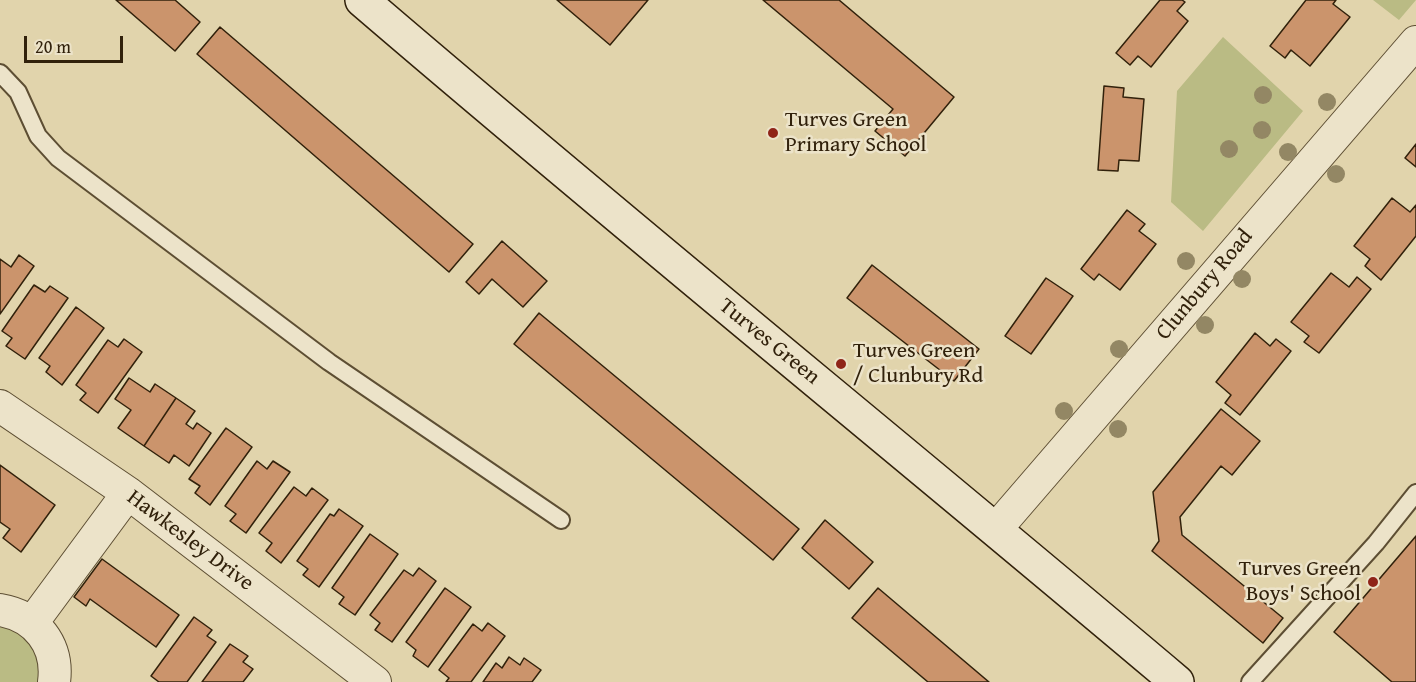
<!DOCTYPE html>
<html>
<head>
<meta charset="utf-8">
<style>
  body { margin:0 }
  #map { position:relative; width:1416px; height:682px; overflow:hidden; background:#e1d4ac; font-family:"Gentium Book Plus",serif }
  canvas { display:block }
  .scale { position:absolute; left:24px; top:36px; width:99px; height:27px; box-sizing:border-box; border:3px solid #31210b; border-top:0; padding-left:8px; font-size:18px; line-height:21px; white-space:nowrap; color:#31210b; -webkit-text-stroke:4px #ece3c9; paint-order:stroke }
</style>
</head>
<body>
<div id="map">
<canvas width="1416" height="682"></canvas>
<div class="scale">20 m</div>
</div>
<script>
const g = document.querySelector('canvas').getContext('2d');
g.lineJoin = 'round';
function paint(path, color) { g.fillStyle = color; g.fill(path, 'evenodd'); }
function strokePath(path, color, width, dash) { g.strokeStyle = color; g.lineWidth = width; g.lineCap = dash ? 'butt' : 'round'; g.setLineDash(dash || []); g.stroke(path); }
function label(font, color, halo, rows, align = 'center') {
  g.font = font + ' "Gentium Book Plus",serif'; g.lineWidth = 5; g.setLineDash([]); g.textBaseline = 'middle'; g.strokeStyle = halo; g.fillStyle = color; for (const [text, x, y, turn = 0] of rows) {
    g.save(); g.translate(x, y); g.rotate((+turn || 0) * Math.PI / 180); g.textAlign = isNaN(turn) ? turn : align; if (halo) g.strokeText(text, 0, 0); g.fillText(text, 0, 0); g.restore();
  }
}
paint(new Path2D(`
  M 1373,0 L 1416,0 L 1399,20 Z
  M 1223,37 L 1303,111 L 1203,231 L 1171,202 L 1177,91 Z
  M 0,620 L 30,633 L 46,682 L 0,682 Z`), '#babb84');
const building = new Path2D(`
  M 116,0 L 175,0 L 200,22 L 175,51 Z
  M 557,0 L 648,0 L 610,45 Z
  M 763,0 L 839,0 L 954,97 L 905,156 L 875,131 L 893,109 Z
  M 1160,0 L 1182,0 L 1185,2 L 1177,11 L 1188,21 L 1151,67 L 1138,56 L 1130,65 L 1116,53 Z
  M 1306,0 L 1336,0 L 1333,4 L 1350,17 L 1310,66 L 1291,50 L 1285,58 L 1270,46 Z
  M 220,27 L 473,244 L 449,272 L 197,54 Z
  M 1104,86 L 1124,88 L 1123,97 L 1144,99 L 1139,161 L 1119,160 L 1118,171 L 1098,170 Z
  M 1416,144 L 1416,167 L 1405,158 Z
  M 1392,198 L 1410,212 L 1416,205 L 1416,236 L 1381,280 L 1365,266 L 1370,259 L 1354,246 Z
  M 1127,210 L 1145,224 L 1139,231 L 1156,244 L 1120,290 L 1099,274 L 1094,280 L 1081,269 Z
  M 502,241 L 547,281 L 523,307 L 492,279 L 479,294 L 466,282 Z
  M 19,255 L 34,266 L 0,314 L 0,259 L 11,267 Z
  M 872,265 L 979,349 L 954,381 L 847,298 Z
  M 1331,273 L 1349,287 L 1357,277 L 1371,289 L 1319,353 L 1304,342 L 1309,336 L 1291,322 Z
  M 1046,278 L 1073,296 L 1031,354 L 1005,336 Z
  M 34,285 L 45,292 L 50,286 L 68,298 L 25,359 L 6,346 L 12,338 L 2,331 Z
  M 76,307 L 104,328 L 62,385 L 46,372 L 50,366 L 39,358 Z
  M 539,313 L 799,529 L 773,560 L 514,344 Z
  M 1255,333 L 1270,346 L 1276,339 L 1291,351 L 1240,415 L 1225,403 L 1231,395 L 1216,382 Z
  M 124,339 L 142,352 L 98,413 L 80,400 L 86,393 L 76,385 L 108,340 L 118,347 Z
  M 129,378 L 150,392 L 155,384 L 176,398 L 144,446 L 118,428 L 131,410 L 115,399 Z
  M 176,398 L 195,411 L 186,424 L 193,429 L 197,423 L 211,433 L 189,466 L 174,455 L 169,463 L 144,446 Z
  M 1221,409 L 1260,441 L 1232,475 L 1221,466 L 1180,517 L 1182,535 L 1283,618 L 1263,643 L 1152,551 L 1159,541 L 1153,492 Z
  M 226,428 L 252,447 L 210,505 L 195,493 L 200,486 L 189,479 Z
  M 257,461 L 267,469 L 273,461 L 290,472 L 246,533 L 230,521 L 236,514 L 225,506 Z
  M 0,465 L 55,505 L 21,552 L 3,538 L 10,529 L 0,522 Z
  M 294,487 L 306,496 L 312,488 L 328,500 L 281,563 L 266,551 L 272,543 L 259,533 Z
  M 339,509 L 363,526 L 319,587 L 303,575 L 308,569 L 297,561 L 330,514 L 334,516 Z
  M 825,520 L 873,562 L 849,589 L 802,548 Z
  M 370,534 L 398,554 L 355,615 L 339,604 L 344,597 L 332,588 Z
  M 1416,536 L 1416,682 L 1392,682 L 1334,632 Z
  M 102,559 L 179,615 L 156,647 L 90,599 L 86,606 L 74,597 Z
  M 419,568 L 436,581 L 392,642 L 375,630 L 380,623 L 370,615 L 404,570 L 413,576 Z
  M 445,588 L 471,607 L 428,667 L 413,656 L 416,650 L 406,642 Z
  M 878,588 L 989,682 L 928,682 L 852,618 Z
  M 194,617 L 212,630 L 207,636 L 216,642 L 187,682 L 159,682 L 151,676 Z
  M 488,623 L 505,636 L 471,682 L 446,682 L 449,678 L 439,670 L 473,624 L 482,631 Z
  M 230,644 L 248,656 L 243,662 L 253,669 L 243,682 L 202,682 Z
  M 509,657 L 520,665 L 524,658 L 541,670 L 532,682 L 483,682 L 496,663 L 502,668 Z`);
paint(building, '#cb946c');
strokePath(building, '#31210b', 1.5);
const lane = new Path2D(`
  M 0,73 L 18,92 L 38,136 L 58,158 L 329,362 L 561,520
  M 1250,682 L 1376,543 L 1416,493`);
const street = new Path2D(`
  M 0,406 L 128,493 L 375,682
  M 996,529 L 1416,42
  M 0,610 C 36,616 59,645 54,682
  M 32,623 L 128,493`);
const secondary = new Path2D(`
  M 362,0 C 631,231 906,453 1177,682`);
strokePath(lane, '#5d4e33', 20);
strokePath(street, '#5d4e33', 34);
strokePath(secondary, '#31210b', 36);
strokePath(lane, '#ece3c9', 16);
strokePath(street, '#ece3c9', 32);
strokePath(secondary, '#ece3c9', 33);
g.fillStyle = '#938764';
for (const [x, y] of [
  [1263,95],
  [1327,102],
  [1262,130],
  [1229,149],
  [1288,152],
  [1336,174],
  [1186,261],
  [1242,279],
  [1205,325],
  [1119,349],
  [1064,411],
  [1118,429]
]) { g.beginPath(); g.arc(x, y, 9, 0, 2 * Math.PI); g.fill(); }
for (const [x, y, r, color] of [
  [773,133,6,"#8f2418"],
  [841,364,6,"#8f2418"],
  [1373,582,6,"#8f2418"]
]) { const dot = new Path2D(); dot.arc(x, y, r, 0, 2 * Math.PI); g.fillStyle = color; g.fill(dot); strokePath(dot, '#ece3c9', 2); }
label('22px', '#31210b', '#ece3c9', [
  ["Turves Green",785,120],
  ["Primary School",785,145],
  ["Turves Green",853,351],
  ["/ Clunbury Rd",853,376],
  ["Turves Green",1361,569,"right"],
  ["Boys' School",1361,594,"right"]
], 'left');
label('22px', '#31210b', '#ece3c9', [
  ["Clunbury Road",1205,285,-50],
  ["Turves Green",769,342,39],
  ["Hawkesley Drive",190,541,37]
]);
</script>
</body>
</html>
